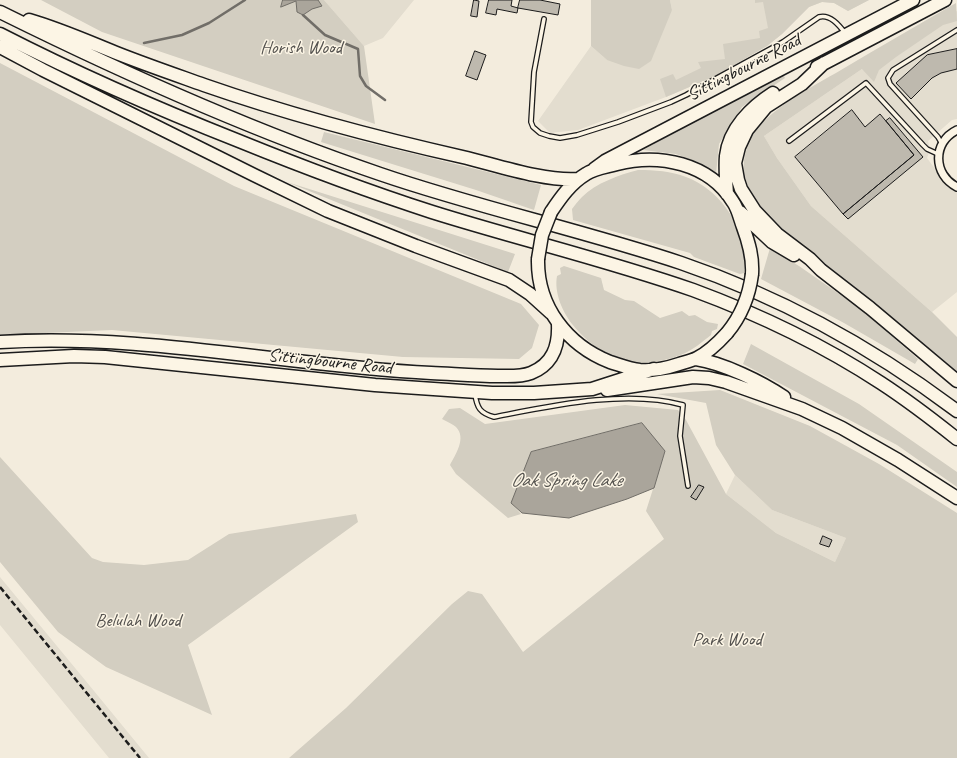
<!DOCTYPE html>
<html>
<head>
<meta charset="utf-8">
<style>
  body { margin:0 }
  canvas { display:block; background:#f3ecdd }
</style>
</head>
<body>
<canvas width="957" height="758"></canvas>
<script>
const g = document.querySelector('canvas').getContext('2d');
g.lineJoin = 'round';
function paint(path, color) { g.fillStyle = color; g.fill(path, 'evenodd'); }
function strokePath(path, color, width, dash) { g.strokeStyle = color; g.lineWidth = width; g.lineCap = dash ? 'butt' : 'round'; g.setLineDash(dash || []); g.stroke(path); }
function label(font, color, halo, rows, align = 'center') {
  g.font = font + ' Caveat,sans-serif'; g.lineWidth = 3; g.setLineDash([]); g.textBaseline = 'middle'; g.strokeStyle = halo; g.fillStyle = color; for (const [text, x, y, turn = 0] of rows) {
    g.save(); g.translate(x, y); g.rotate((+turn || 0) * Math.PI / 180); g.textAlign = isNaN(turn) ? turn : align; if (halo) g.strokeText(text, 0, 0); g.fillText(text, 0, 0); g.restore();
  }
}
paint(new Path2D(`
  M 324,0 L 414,0 L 383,38 L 364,46 Z
  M 670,0 L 869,0 L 848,11 L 834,3 L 822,2 L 809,7 L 782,34 L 767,46 L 713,77 L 666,97 L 578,130 L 550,133 L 538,121 L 591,46 L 607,60 L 672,10 Z
  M 957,11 L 957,119 L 952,120 L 928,141 L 930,150 L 927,158 L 938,173 L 946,182 L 957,188 L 957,292 L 932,312 L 811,206 L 777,158 L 764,136 L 862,69 Z
  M 735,475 L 772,510 L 846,538 L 835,562 L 776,533 L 726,494 Z
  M 0,577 L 85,680 L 149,758 L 109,758 L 0,625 Z`), '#e3ddcf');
paint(new Path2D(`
  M 41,0 L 324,0 L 364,46 L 375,124 L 102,32 Z
  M 591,0 L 670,0 L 672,10 L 651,61 L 639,69 L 624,66 L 607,60 L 591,46 Z
  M 755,0 L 869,0 L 848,11 L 834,3 L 822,2 L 809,7 L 782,34 L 767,46 L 713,77 L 666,97 L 660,79 L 673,74 L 676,80 L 701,68 L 698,62 L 725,59 L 723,44 L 760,38 L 759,31 L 768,28 L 763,2 L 755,3 Z
  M 956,3 L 957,21 L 943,25 L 896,57 L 879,70 L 874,82 L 862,69 L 764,136 L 777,158 L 811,206 L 932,312 L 957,337 L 957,375 C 930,351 903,326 875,303 C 858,290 841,278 824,265 C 790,239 723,191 750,142 C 752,137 754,132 757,129 C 779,103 812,87 841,70 C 879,47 918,25 956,3 Z
  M 0,63 L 234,186 L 521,304 L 539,325 L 532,348 L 519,359 L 403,357 L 112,330 L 0,335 Z
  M 783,74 L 785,78 L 742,107 L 719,144 L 716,174 L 700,163 L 676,154 L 643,150 L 712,111 Z
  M 324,132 L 541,185 L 534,210 L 476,190 L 321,142 Z
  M 638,170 C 655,170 671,171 686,177 C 717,188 742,222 744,254 C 745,260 744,267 744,273 L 740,274 L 694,257 L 690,253 L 573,220 L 572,209 C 575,205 578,201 582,197 C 596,183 619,175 638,170 Z
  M 287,182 L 515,254 L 508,272 Z
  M 770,248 L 799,266 L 858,307 L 918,359 L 915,364 L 844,323 L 761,279 Z
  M 564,266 L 601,278 L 604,290 L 625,300 L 634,301 L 660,318 L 682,311 L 689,316 L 695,315 L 707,322 L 718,324 L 717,329 L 712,331 L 711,335 C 702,342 693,350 683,354 C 639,372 601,360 572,324 C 562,311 554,292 557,276 L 561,274 L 560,268 Z
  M 751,344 L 859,404 L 957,472 L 957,487 L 897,445 L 743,364 Z
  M 720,390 L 810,426 L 879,464 L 957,513 L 957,758 L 289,758 L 346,708 L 452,604 L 468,591 L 482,594 L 523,652 L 664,539 L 646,511 L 665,451 L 511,503 L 521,514 L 508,518 L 456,474 L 450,465 C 455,455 467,438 456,427 C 453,424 447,422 442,419 L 449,409 L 460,408 L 485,424 L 625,405 L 678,410 L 686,420 L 726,494 L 776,533 L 835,562 L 846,538 L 772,510 L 735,475 L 716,445 L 706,403 L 657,394 Z
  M 0,457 L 92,558 L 103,562 L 144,565 L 188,560 L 229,534 L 356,514 L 358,522 L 188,645 L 212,715 L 106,667 L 58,632 L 0,562 Z`), '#d3cec1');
const water = new Path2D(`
  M 283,0 L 318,0 L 322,6 L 312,9 L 303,15 L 297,12 L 296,1 L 281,7 Z
  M 642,423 L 665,451 L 654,488 L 627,499 L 569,518 L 522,513 L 511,503 L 531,452 Z`);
paint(water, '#aaa59b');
strokePath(water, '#716e68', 1);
strokePath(new Path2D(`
  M 303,15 L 325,35 L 358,49 L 360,76 L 366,86 L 385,100
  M 144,43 L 182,35 L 209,23 L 245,0`), '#716e68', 2.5);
const building = new Path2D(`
  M 474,0 L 479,1 L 477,17 L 471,16 Z
  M 489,0 L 512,0 L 511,6 L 518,8 L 517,13 L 497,9 L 496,15 L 486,13 Z
  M 520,0 L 540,0 L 560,4 L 558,15 L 518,8 Z
  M 957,49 L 957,69 L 941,73 L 932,78 L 911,99 L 896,83 L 927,55 Z
  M 475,51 L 486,55 L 477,80 L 466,76 Z
  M 852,110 L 865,127 L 880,114 L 914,155 L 843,214 L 795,157 Z
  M 890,118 L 923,157 L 848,219 L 843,214 L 914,155 L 886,121 Z
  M 699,485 L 704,487 L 696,500 L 691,497 Z
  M 823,536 L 832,540 L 829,547 L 820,544 Z`);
paint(building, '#beb9ae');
strokePath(building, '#1c1c1c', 1);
const lane = new Path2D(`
  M 544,19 L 534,72 L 531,122 L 533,127 L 540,133 L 549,136 L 560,138 L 577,135 L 618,122 L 671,102 L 686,95 L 783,42 L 819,17 C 830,14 839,25 845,33
  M 789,141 L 866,83 L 923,145 L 927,149 L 938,154
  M 942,144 L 938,137 L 890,84 L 888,78 L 893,70 L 957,30
  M 475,394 C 477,408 480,413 494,417 C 551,406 626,389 683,405 L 680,436 L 688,486`);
const street = new Path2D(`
  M 957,130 C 932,142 933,175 957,187`);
const highway = new Path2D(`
  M 0,12 C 123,73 250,130 380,174 C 479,208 582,230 681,263 C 781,297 873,348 957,411
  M 29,20 C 60,29 89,42 119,54 C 147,65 176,75 204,85 C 290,115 378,138 467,158 C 499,166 547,182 579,179
  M 0,34 C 78,74 158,109 239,141 C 303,167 367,191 432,212 C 518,239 607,260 693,290 C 758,314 823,345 881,383 C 907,400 932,419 957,439
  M 0,47 L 43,70 L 254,175 L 328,211 L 416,246 L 509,280 L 530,294 L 551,313
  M 824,63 L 802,84 L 766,107 L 747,130 L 739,147 L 735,163 L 738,180 L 741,189 L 755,211 L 777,234 L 810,259 L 821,270 L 870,308 L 957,381
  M 817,67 L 945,0
  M 594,169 L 605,161 L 913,0
  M 727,194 C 726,181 725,168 726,156 C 729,129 751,107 773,93
  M 551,212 C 561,197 571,183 586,174 C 595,168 606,167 617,164 C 659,153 709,163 733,202 C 738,209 740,219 743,227 C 749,243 753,257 752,274
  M 740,212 L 772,242 L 794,255
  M 538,259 C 537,306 567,345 610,362 C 620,365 630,369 640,370 C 653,371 667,368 679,364 C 685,362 691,361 697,358 C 709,352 718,343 727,333
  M 0,342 C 145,333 287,366 431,373 C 454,374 476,376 498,376 C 509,376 521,377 531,373 C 553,364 559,346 558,324
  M 696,359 C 723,363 762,382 784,397
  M 0,360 L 74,356 L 105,357 L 375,385 L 492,393 L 534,393 L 592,389 L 654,369
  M 607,390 L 693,377 L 709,378 L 726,382 L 802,409 L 842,428 L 898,460 L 957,498`);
strokePath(lane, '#1c1c1c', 6);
strokePath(street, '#1c1c1c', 10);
strokePath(highway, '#1c1c1c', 15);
strokePath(lane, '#fcf5e5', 3.5);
strokePath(street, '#fcf5e5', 7);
strokePath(highway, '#fcf5e5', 12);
strokePath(new Path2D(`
  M 0,587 L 140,758`), '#1c1c1c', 2.5, [6, 3]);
const highwayBridge = new Path2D(`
  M 538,259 L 542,235 L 551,212
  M 727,333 C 742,315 749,297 752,274`);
strokePath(highwayBridge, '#1c1c1c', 15, []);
strokePath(highwayBridge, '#fcf5e5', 12);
label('19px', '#53514e', '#fcf5e5', [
  ["Horish Wood",301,48],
  ["Belulah Wood",138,621],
  ["Park Wood",727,640]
]);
label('19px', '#1c1c1c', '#fcf5e5', [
  ["Sittingbourne Road",744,68,-27],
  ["Sittingbourne Road",330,362,6]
]);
label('italic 20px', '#55534f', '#fcf5e5', [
  ["Oak Spring Lake",566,481]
]);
</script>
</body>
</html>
